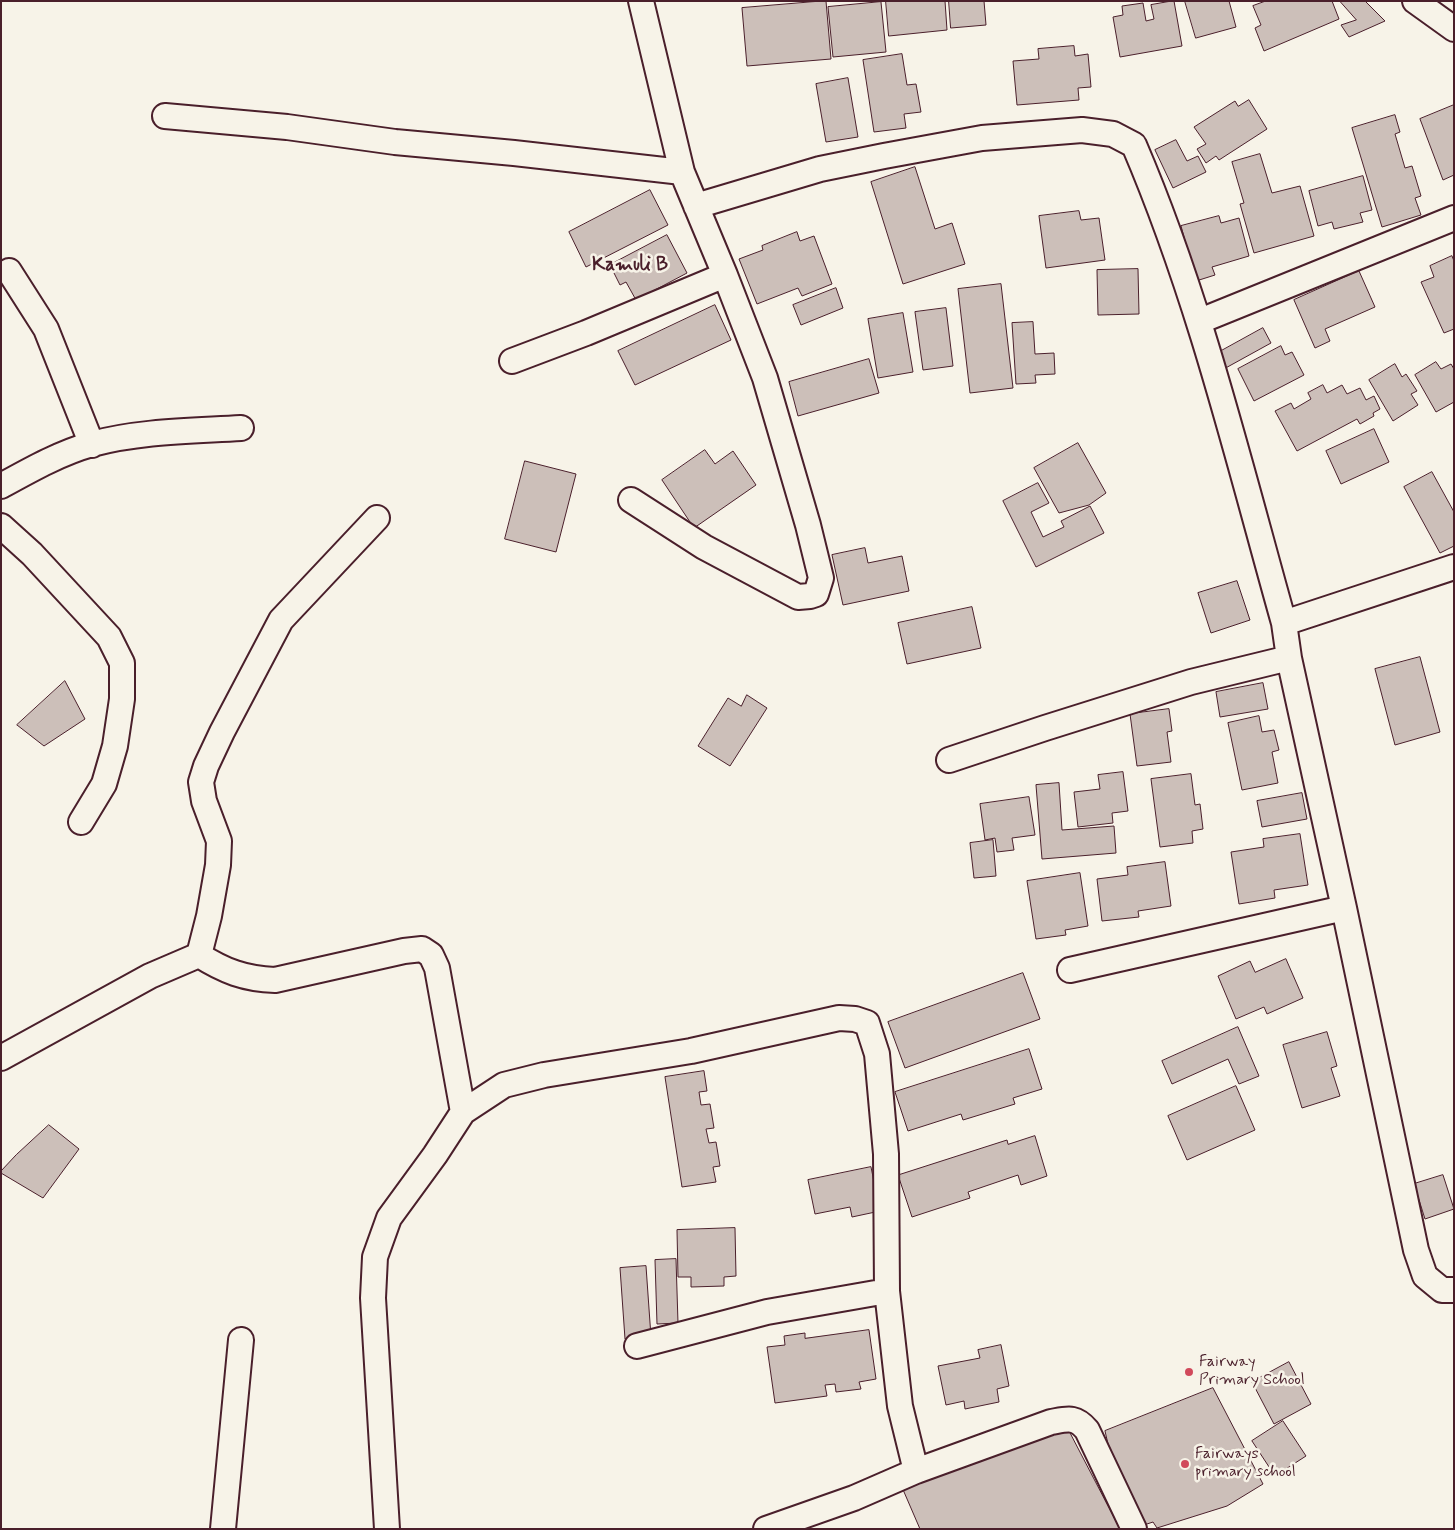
<!DOCTYPE html>
<html>
<head>
<meta charset="utf-8">
<style>
  body { margin:0 }
  #map { position:relative; width:1455px; height:1530px; overflow:hidden; background:#f7f3e8; font-family:Mynerve,sans-serif }
  canvas { display:block }
  .frame { position:absolute; inset:0; border:2px solid #4a1f2b; pointer-events:none }
</style>
</head>
<body>
<div id="map">
<canvas width="1455" height="1530"></canvas>
<div class="frame"></div>
</div>
<script>
const g = document.querySelector('canvas').getContext('2d');
g.lineJoin = 'round';
function paint(path, color) { g.fillStyle = color; g.fill(path, 'evenodd'); }
function strokePath(path, color, width, dash) { g.strokeStyle = color; g.lineWidth = width; g.lineCap = dash ? 'butt' : 'round'; g.setLineDash(dash || []); g.stroke(path); }
function label(font, color, halo, rows, align = 'center') {
  g.font = font + ' Mynerve,sans-serif'; g.lineWidth = 5; g.setLineDash([]); g.textBaseline = 'middle'; g.strokeStyle = halo; g.fillStyle = color; for (const [text, x, y, turn = 0] of rows) {
    g.save(); g.translate(x, y); g.rotate((+turn || 0) * Math.PI / 180); g.textAlign = isNaN(turn) ? turn : align; if (halo) g.strokeText(text, 0, 0); g.fillText(text, 0, 0); g.restore();
  }
}
const building = new Path2D(`
  M 826,1 L 831,59 L 747,66 L 742,8 Z
  M 886,1 L 945,1 L 947,30 L 889,36 Z
  M 949,1 L 984,1 L 986,25 L 951,28 Z
  M 1174,1 L 1182,46 L 1120,57 L 1113,17 L 1123,15 L 1122,6 L 1143,3 L 1146,21 L 1154,19 L 1151,5 Z
  M 1185,1 L 1229,1 L 1236,27 L 1196,38 Z
  M 1266,1 L 1332,1 L 1339,19 L 1264,51 L 1255,28 L 1261,25 L 1253,6 Z
  M 1340,1 L 1365,1 L 1385,21 L 1349,37 L 1341,25 L 1356,20 Z
  M 881,2 L 886,52 L 833,57 L 828,7 Z
  M 1074,46 L 1075,56 L 1088,54 L 1091,87 L 1078,88 L 1079,100 L 1017,105 L 1013,61 L 1039,59 L 1038,49 Z
  M 902,54 L 907,85 L 916,84 L 921,112 L 904,114 L 906,128 L 874,132 L 863,60 Z
  M 848,78 L 858,137 L 826,142 L 816,84 Z
  M 1249,100 L 1267,129 L 1219,160 L 1216,156 L 1206,163 L 1197,149 L 1206,144 L 1194,127 L 1235,101 L 1238,106 Z
  M 1454,105 L 1454,175 L 1443,180 L 1420,119 Z
  M 1395,115 L 1400,132 L 1395,134 L 1405,168 L 1412,166 L 1421,196 L 1415,198 L 1421,215 L 1382,227 L 1352,128 Z
  M 1176,140 L 1187,161 L 1198,156 L 1206,172 L 1173,188 L 1155,150 Z
  M 1260,154 L 1272,193 L 1300,186 L 1314,236 L 1254,253 L 1240,204 L 1244,203 L 1232,162 Z
  M 915,167 L 935,229 L 952,223 L 965,264 L 903,284 L 871,182 Z
  M 1363,176 L 1372,210 L 1360,213 L 1363,222 L 1334,229 L 1332,222 L 1318,226 L 1309,191 Z
  M 650,190 L 668,225 L 586,267 L 569,232 Z
  M 1079,211 L 1081,220 L 1099,218 L 1105,260 L 1046,268 L 1039,216 Z
  M 1219,216 L 1221,223 L 1239,218 L 1249,256 L 1212,267 L 1215,275 L 1196,281 L 1181,226 Z
  M 797,232 L 800,241 L 814,236 L 832,284 L 802,296 L 798,288 L 757,304 L 739,259 L 763,250 L 762,246 Z
  M 667,235 L 687,273 L 636,300 L 626,282 L 620,285 L 610,265 Z
  M 1452,256 L 1454,261 L 1454,329 L 1444,333 L 1421,282 L 1434,277 L 1430,266 Z
  M 1138,269 L 1139,314 L 1098,315 L 1097,270 Z
  M 1359,271 L 1375,307 L 1325,329 L 1330,341 L 1315,348 L 1294,300 Z
  M 1001,284 L 1013,388 L 970,393 L 958,289 Z
  M 836,288 L 843,308 L 801,325 L 793,305 Z
  M 715,305 L 731,340 L 635,385 L 618,351 Z
  M 946,308 L 953,366 L 923,370 L 915,312 Z
  M 903,313 L 913,372 L 878,378 L 868,319 Z
  M 1033,322 L 1035,354 L 1054,353 L 1055,374 L 1035,375 L 1036,383 L 1016,384 L 1012,323 Z
  M 1263,328 L 1271,343 L 1222,370 L 1214,355 Z
  M 1281,346 L 1285,355 L 1292,352 L 1304,375 L 1254,401 L 1238,369 Z
  M 869,359 L 879,393 L 798,416 L 789,382 Z
  M 1436,362 L 1441,369 L 1451,364 L 1454,369 L 1454,402 L 1436,412 L 1415,375 Z
  M 1395,364 L 1402,377 L 1406,374 L 1417,391 L 1411,394 L 1418,405 L 1393,421 L 1369,380 Z
  M 1323,385 L 1327,393 L 1342,385 L 1347,394 L 1360,388 L 1366,400 L 1374,396 L 1380,409 L 1373,413 L 1374,416 L 1360,424 L 1357,419 L 1297,451 L 1275,411 L 1291,403 L 1294,409 L 1311,399 L 1308,393 Z
  M 1374,429 L 1389,462 L 1341,484 L 1326,451 Z
  M 1078,443 L 1106,493 L 1089,505 L 1059,513 L 1034,468 Z
  M 705,450 L 715,464 L 733,451 L 756,485 L 694,528 L 662,480 Z
  M 525,461 L 576,474 L 556,552 L 505,539 Z
  M 1432,472 L 1454,512 L 1454,546 L 1440,553 L 1404,487 Z
  M 1038,483 L 1049,503 L 1031,512 L 1043,537 L 1064,527 L 1061,521 L 1090,506 L 1104,533 L 1036,567 L 1003,501 Z
  M 865,548 L 868,563 L 902,556 L 909,591 L 843,605 L 832,555 Z
  M 1237,581 L 1250,620 L 1211,633 L 1198,593 Z
  M 972,607 L 981,648 L 907,664 L 898,623 Z
  M 1420,657 L 1440,732 L 1395,745 L 1375,669 Z
  M 65,681 L 85,719 L 44,746 L 17,725 Z
  M 1263,683 L 1268,709 L 1220,717 L 1216,692 Z
  M 747,695 L 767,708 L 730,766 L 698,746 L 728,698 L 741,706 Z
  M 1169,709 L 1172,731 L 1167,732 L 1171,762 L 1137,766 L 1130,714 Z
  M 1259,716 L 1262,732 L 1274,730 L 1279,750 L 1272,752 L 1278,783 L 1242,790 L 1228,723 Z
  M 1123,772 L 1128,811 L 1112,813 L 1113,823 L 1078,827 L 1074,792 L 1100,789 L 1098,775 Z
  M 1191,774 L 1195,805 L 1200,804 L 1203,829 L 1192,831 L 1193,843 L 1160,847 L 1151,779 Z
  M 1059,783 L 1062,830 L 1114,826 L 1116,853 L 1042,859 L 1036,785 Z
  M 1302,793 L 1307,819 L 1262,827 L 1257,801 Z
  M 1029,797 L 1035,835 L 1012,838 L 1014,850 L 997,852 L 995,838 L 985,840 L 980,804 Z
  M 1300,834 L 1308,885 L 1274,890 L 1275,898 L 1239,904 L 1231,852 L 1264,847 L 1263,839 Z
  M 993,840 L 996,876 L 974,878 L 970,843 Z
  M 1165,862 L 1171,906 L 1138,911 L 1139,917 L 1102,921 L 1097,879 L 1128,875 L 1127,867 Z
  M 1080,873 L 1088,926 L 1065,930 L 1066,935 L 1036,939 L 1027,881 Z
  M 1286,959 L 1303,998 L 1267,1014 L 1264,1007 L 1236,1019 L 1218,976 L 1250,961 L 1255,972 Z
  M 1023,973 L 1040,1019 L 905,1068 L 888,1022 Z
  M 1238,1027 L 1259,1076 L 1239,1084 L 1228,1059 L 1172,1084 L 1162,1061 Z
  M 1327,1032 L 1337,1066 L 1331,1068 L 1340,1096 L 1302,1108 L 1283,1045 Z
  M 1029,1049 L 1042,1089 L 1013,1098 L 1015,1104 L 963,1120 L 961,1114 L 908,1131 L 895,1092 Z
  M 704,1071 L 707,1091 L 699,1092 L 701,1105 L 710,1104 L 714,1128 L 706,1129 L 709,1143 L 716,1142 L 720,1166 L 713,1167 L 716,1182 L 682,1187 L 665,1077 Z
  M 1236,1086 L 1255,1130 L 1187,1160 L 1168,1116 Z
  M 49,1125 L 79,1149 L 43,1198 L 1,1173 L 1,1171 L 16,1155 Z
  M 1035,1136 L 1047,1176 L 1021,1185 L 1018,1175 L 968,1192 L 970,1198 L 912,1217 L 898,1175 L 1007,1140 L 1008,1144 Z
  M 871,1167 L 880,1211 L 852,1217 L 850,1207 L 815,1214 L 808,1180 Z
  M 1443,1175 L 1454,1209 L 1425,1219 L 1414,1184 Z
  M 735,1228 L 736,1276 L 724,1277 L 724,1286 L 691,1287 L 691,1277 L 678,1277 L 677,1230 Z
  M 676,1259 L 678,1323 L 657,1324 L 655,1260 Z
  M 646,1266 L 651,1337 L 625,1339 L 620,1268 Z
  M 869,1330 L 876,1379 L 859,1382 L 861,1389 L 836,1392 L 835,1384 L 825,1385 L 827,1396 L 775,1403 L 767,1347 L 785,1345 L 784,1336 L 805,1333 L 805,1338 Z
  M 1001,1345 L 1009,1386 L 997,1389 L 999,1402 L 965,1409 L 964,1401 L 946,1405 L 938,1366 L 980,1358 L 978,1350 Z
  M 1289,1362 L 1311,1404 L 1274,1424 L 1252,1382 Z
  M 1213,1388 L 1263,1484 L 1227,1506 L 1157,1528 L 1153,1522 L 1144,1525 L 1108,1444 L 1105,1431 Z
  M 1283,1421 L 1306,1456 L 1275,1476 L 1252,1441 Z
  M 1068,1429 L 1120,1529 L 920,1529 L 901,1485 Z`);
paint(building, '#ccbfb9');
strokePath(building, '#4a1f2b', 1);
const minor = new Path2D(`
  M 1415,1 L 1454,29
  M 165,116 L 287,127 L 395,142 L 514,153 L 682,172
  M 696,206 L 820,169 L 884,156 L 982,138 L 1082,130 L 1113,134 L 1134,145 C 1200,299 1239,463 1284,623 L 1289,658 L 1344,908 L 1416,1250 L 1425,1276 L 1442,1290 L 1454,1290
  M 9,271 L 46,329 L 92,445
  M 1200,321 L 1454,218
  M 512,361 L 586,333 L 725,275
  M 1,486 C 30,470 60,453 92,444 C 140,431 192,431 241,428
  M 631,500 L 704,547 L 798,597 L 810,596 L 816,594 L 821,578 L 808,525 L 765,378 L 725,275 L 682,172 L 641,1
  M 1,526 L 32,554 L 109,637 L 122,663 L 122,699 L 115,746 L 104,784 L 81,822
  M 1284,623 L 1454,567
  M 949,760 L 1045,728 L 1191,682 L 1289,658
  M 199,955 L 209,916 L 218,865 L 219,841 L 204,801 L 201,782 L 206,766 L 222,732 L 281,620 L 377,518
  M 1070,970 L 1344,908
  M 1,1058 L 150,976 L 199,955 C 224,971 245,979 275,980 L 404,951 L 422,949 L 431,955 L 437,968 L 463,1112
  M 637,1346 L 767,1312 L 887,1291
  M 223,1529 L 241,1340
  M 387,1529 L 373,1298 L 375,1257 L 389,1218 L 435,1155 L 463,1112 L 504,1085 L 544,1075 L 691,1051 L 839,1018 L 855,1019 L 867,1023 L 877,1054 L 886,1154 L 887,1291 L 900,1406 L 916,1471
  M 766,1529 L 854,1498 L 916,1471 L 1051,1422 C 1068,1419 1075,1416 1087,1430 L 1134,1529`);
strokePath(minor, '#4a1f2b', 28);
strokePath(minor, '#f7f3e8', 24);
for (const [x, y, r, color] of [
  [1189,1372,5,"#d1495b"],
  [1185,1464,5,"#d1495b"]
]) { const dot = new Path2D(); dot.arc(x, y, r, 0, 2 * Math.PI); g.fillStyle = color; g.fill(dot); strokePath(dot, '#f7f3e8', 2); }
label('16px', '#4a1f2b', '#f7f3e8', [
  ["Fairway",1199,1363],
  ["Primary School",1199,1381],
  ["Fairways",1195,1455],
  ["primary school",1195,1473]
], 'left');
label('bold 19px', '#4a1f2b', '#f7f3e8', [
  ["Kamuli B",630,266]
]);
</script>
</body>
</html>
